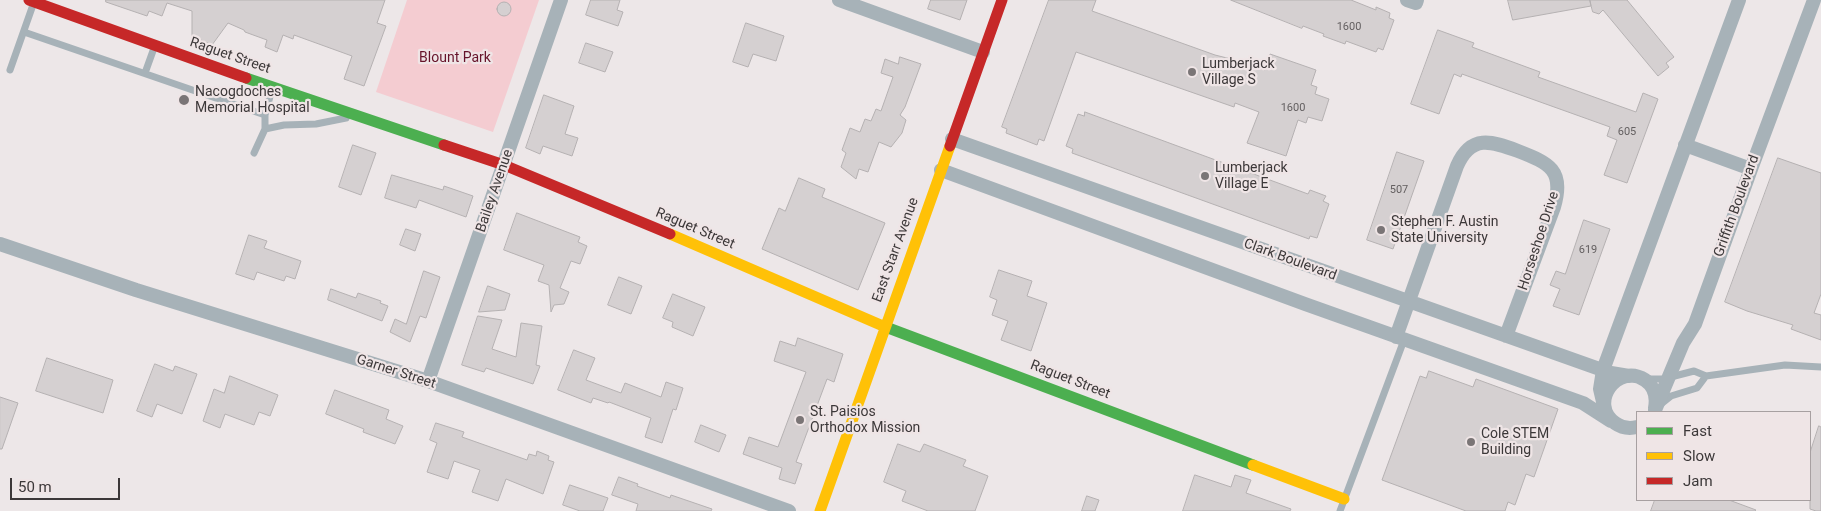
<!DOCTYPE html>
<html>
<head>
<meta charset="utf-8">
<style>
  body { margin:0 }
  #map { position:relative; width:1821px; height:511px; overflow:hidden; background:#ede7e8; font-family:Roboto,sans-serif }
  canvas { display:block }
  .legend { position:absolute; left:1636px; top:411px; width:175px; height:90px; box-sizing:border-box; background:#efe5e6; border:1px solid #a7a0a1; margin:0; padding:6px 9px; list-style:none; font-size:15px; color:#3c3839 }
  .legend li { display:flex; align-items:center; gap:10px; height:25px }
  .legend b { width:25px; border:1px solid #a7a0a1 }
  .scale { position:absolute; left:10px; top:478px; width:110px; height:22px; box-sizing:border-box; border:2px solid #3c3839; border-top:0; padding-left:6px; font-size:15px; line-height:18px; white-space:nowrap; color:#3c3839; -webkit-text-stroke:4px #efe5e6; paint-order:stroke }
</style>
</head>
<body>
<div id="map">
<canvas width="1821" height="511"></canvas>
<ul class="legend">
<li><b style="height:6px;background:#4caf50"></b>Fast</li>
<li><b style="height:6px;background:#ffc107"></b>Slow</li>
<li><b style="height:6px;background:#c62828"></b>Jam</li>
</ul>
<div class="scale">50 m</div>
</div>
<script>
const g = document.querySelector('canvas').getContext('2d');
g.lineJoin = 'round';
function paint(path, color) { g.fillStyle = color; g.fill(path, 'evenodd'); }
function strokePath(path, color, width, dash) { g.strokeStyle = color; g.lineWidth = width; g.lineCap = dash ? 'butt' : 'round'; g.setLineDash(dash || []); g.stroke(path); }
function label(font, color, halo, rows, align = 'center') {
  g.font = font + ' Roboto,sans-serif'; g.lineWidth = 4.5; g.setLineDash([]); g.textBaseline = 'middle'; g.strokeStyle = halo; g.fillStyle = color; for (const [text, x, y, turn = 0] of rows) {
    g.save(); g.translate(x, y); g.rotate((+turn || 0) * Math.PI / 180); g.textAlign = isNaN(turn) ? turn : align; if (halo) g.strokeText(text, 0, 0); g.fillText(text, 0, 0); g.restore();
  }
}
paint(new Path2D(`
  M 407,0 L 539,0 L 493,132 L 376,92 Z`), '#f4ccd1');
const building = new Path2D(`
  M 106,0 L 385,0 L 377,23 L 386,26 L 364,86 L 344,79 L 352,56 L 294,35 L 293,39 L 283,35 L 277,52 L 265,47 L 267,40 L 245,32 L 244,30 L 228,23 L 212,45 L 192,36 L 192,11 L 167,3 L 162,16 L 149,11 L 147,16 L 106,2 Z
  M 591,0 L 620,0 L 617,10 L 623,12 L 618,26 L 586,15 Z
  M 931,0 L 967,0 L 960,20 L 928,9 Z
  M 1049,0 L 1096,0 L 1092,11 L 1215,55 L 1235,60 L 1265,70 L 1270,54 L 1316,70 L 1311,85 L 1317,87 L 1315,94 L 1329,99 L 1322,121 L 1308,117 L 1306,123 L 1298,120 L 1286,156 L 1247,143 L 1259,112 L 1235,103 L 1234,107 L 1076,52 L 1044,141 L 1039,139 L 1037,145 L 1006,133 L 1007,129 L 1002,127 Z
  M 1231,0 L 1351,0 L 1376,10 L 1376,7 L 1390,13 L 1389,18 L 1394,20 L 1383,50 L 1378,48 L 1376,52 L 1346,41 L 1345,44 L 1323,36 L 1324,34 L 1303,26 L 1302,28 Z
  M 1508,0 L 1590,0 L 1591,6 L 1513,20 Z
  M 1590,0 L 1627,0 L 1674,57 L 1666,63 L 1669,67 L 1658,76 L 1603,10 L 1599,14 L 1593,12 Z
  M497 9a7 7 0 1 1 14 0a7 7 0 1 1-14 0Z
  M 746,23 L 784,36 L 776,61 L 753,54 L 748,67 L 733,62 Z
  M 1438,30 L 1474,43 L 1472,47 L 1540,72 L 1538,77 L 1636,112 L 1643,93 L 1658,99 L 1627,183 L 1604,175 L 1617,140 L 1607,136 L 1610,127 L 1462,74 L 1461,77 L 1454,74 L 1439,114 L 1411,104 Z
  M 586,43 L 613,52 L 605,72 L 579,63 Z
  M 900,57 L 921,64 L 905,107 L 900,115 L 906,120 L 902,133 L 891,147 L 879,142 L 868,172 L 859,169 L 856,179 L 841,167 L 846,153 L 842,150 L 850,128 L 860,132 L 865,119 L 871,121 L 876,109 L 881,111 L 893,77 L 881,73 L 885,59 L 898,64 Z
  M 544,95 L 574,106 L 565,134 L 578,138 L 572,156 L 543,146 L 540,154 L 526,148 Z
  M 1085,112 L 1308,194 L 1310,190 L 1326,196 L 1323,201 L 1329,204 L 1317,238 L 1310,236 L 1309,239 L 1072,153 L 1073,149 L 1066,146 L 1078,114 L 1084,116 Z
  M 353,145 L 376,153 L 361,195 L 339,187 Z
  M 1397,152 L 1424,161 L 1393,249 L 1367,240 Z
  M 1778,158 L 1821,173 L 1821,294 L 1814,313 L 1821,315 L 1821,340 L 1791,329 L 1793,325 L 1747,311 L 1725,302 Z
  M 392,175 L 443,190 L 444,186 L 473,196 L 466,217 L 419,200 L 416,208 L 385,198 Z
  M 799,178 L 825,189 L 822,197 L 885,223 L 858,290 L 762,249 L 779,208 L 785,211 Z
  M 517,213 L 580,237 L 578,242 L 587,246 L 580,264 L 571,261 L 560,288 L 569,292 L 564,304 L 554,305 L 551,312 L 549,285 L 538,281 L 544,265 L 504,250 Z
  M 1584,220 L 1610,229 L 1579,315 L 1553,306 L 1560,289 L 1550,285 L 1556,271 L 1565,274 Z
  M 406,229 L 421,234 L 415,251 L 400,245 Z
  M 249,235 L 267,241 L 264,248 L 301,261 L 295,279 L 286,276 L 284,281 L 257,272 L 254,280 L 236,274 Z
  M 999,270 L 1032,281 L 1027,296 L 1047,303 L 1031,351 L 1001,340 L 1008,321 L 992,315 L 997,300 L 990,297 Z
  M 424,271 L 440,277 L 426,318 L 420,316 L 410,342 L 390,332 L 395,319 L 406,324 Z
  M 619,277 L 642,286 L 631,314 L 608,305 Z
  M 488,286 L 510,294 L 505,310 L 479,312 Z
  M 331,289 L 356,298 L 358,293 L 381,301 L 380,303 L 388,306 L 382,321 L 328,300 Z
  M 673,294 L 705,307 L 693,336 L 672,327 L 673,322 L 663,318 Z
  M 478,316 L 502,320 L 492,349 L 516,357 L 521,323 L 542,326 L 536,365 L 540,366 L 533,384 L 486,368 L 484,372 L 462,365 Z
  M 798,338 L 843,354 L 834,382 L 827,379 L 796,462 L 802,464 L 795,484 L 779,479 L 782,468 L 743,454 L 749,437 L 778,447 L 806,372 L 774,361 L 780,341 L 795,346 Z
  M 574,350 L 595,358 L 586,380 L 621,393 L 625,383 L 661,397 L 666,382 L 683,388 L 676,410 L 673,409 L 662,443 L 645,437 L 651,418 L 609,402 L 608,403 L 593,398 L 591,403 L 558,390 Z
  M 47,358 L 113,380 L 103,413 L 36,391 Z
  M 155,364 L 173,371 L 175,366 L 197,374 L 182,414 L 157,404 L 152,417 L 137,411 Z
  M 1429,371 L 1473,387 L 1476,379 L 1558,409 L 1534,477 L 1526,474 L 1515,505 L 1508,502 L 1505,511 L 1466,511 L 1382,480 L 1420,376 L 1426,378 Z
  M 230,376 L 278,395 L 270,416 L 259,412 L 254,425 L 225,414 L 220,428 L 203,421 L 214,389 L 224,393 Z
  M 335,390 L 389,410 L 386,419 L 403,426 L 395,444 L 363,432 L 364,429 L 326,414 Z
  M 0,397 L 18,403 L 2,449 L 0,449 Z
  M 436,423 L 464,432 L 462,437 L 527,460 L 529,454 L 536,456 L 537,451 L 549,456 L 548,460 L 554,462 L 543,494 L 506,479 L 498,501 L 472,492 L 480,470 L 454,461 L 448,479 L 427,472 L 437,443 L 430,440 Z
  M 701,425 L 726,435 L 719,452 L 695,442 Z
  M 1819,426 L 1821,427 L 1821,511 L 1816,511 L 1810,509 L 1810,453 Z
  M 898,444 L 920,452 L 924,444 L 966,460 L 963,466 L 988,476 L 975,511 L 928,511 L 902,501 L 906,491 L 884,482 Z
  M 1195,475 L 1231,487 L 1235,475 L 1251,480 L 1246,493 L 1291,509 L 1290,511 L 1183,511 Z
  M 619,477 L 638,484 L 637,486 L 670,498 L 671,495 L 712,509 L 711,511 L 636,511 L 638,504 L 612,495 Z
  M 570,485 L 608,498 L 603,511 L 580,511 L 563,505 Z
  M 1087,496 L 1099,500 L 1095,511 L 1082,511 Z
  M 1655,500 L 1729,500 L 1756,510 L 1755,511 L 1651,511 Z`);
paint(building, '#d5d0d1');
strokePath(building, '#b5b1b2', 1);
strokePath(new Path2D(`
  M 24,32 L 265,115
  M 10,70 L 34,2
  M 145,73 L 154,48
  M 265,129 L 284,125 L 316,124 L 346,118
  M 254,153 L 265,129 L 265,115 L 272,89
  M 1706,376 L 1785,365 L 1821,367
  M 1647,379 L 1663,379 L 1694,371 L 1706,376 L 1697,388 L 1671,396 L 1661,404
  M 1340,511 L 1404,340`), '#a7b2b8', 7);
strokePath(new Path2D(`
  M 839,0 L 983,52
  M 1407,0 L 1416,3 L 1417,0
  M 952,139 L 1594,367 L 1611,373 L 1629,376
  M 1685,145 L 1751,169
  M 941,170 L 1305,304 L 1583,403 L 1611,421
  M 0,244 L 136,290 L 428,381 L 789,511
  M 1396,337 L 1457,166 C 1471,134 1491,141 1518,151 C 1549,163 1565,170 1554,207 L 1506,336
  M 428,381 L 561,0
  M 1604,406 L 1600,389 L 1603,370 L 1739,0
  M 1655,410 L 1683,343 L 1695,324 L 1751,169 L 1814,0
  M 1637,427 C 1629,429 1622,428 1615,423 C 1588,404 1617,362 1645,380 C 1654,386 1657,397 1655,408`), '#a7b2b8', 14);
strokePath(new Path2D(`
  M 246,78 L 444,145
  M 883,326 L 1253,465`), '#4caf50', 11);
strokePath(new Path2D(`
  M 670,234 L 883,326
  M 1253,465 L 1344,499
  M 820,511 L 950,146`), '#ffc107', 11);
strokePath(new Path2D(`
  M 29,0 L 246,78
  M 444,145 L 504,165 L 670,234
  M 950,146 L 1002,0`), '#c62828', 11);
for (const [x, y, r, color] of [
  [1192,72,5,"#7a7576"],
  [184,100,6,"#7a7576"],
  [1205,176,5,"#7a7576"],
  [1381,230,5,"#7a7576"],
  [800,420,5,"#7a7576"],
  [1471,442,5,"#7a7576"]
]) { const dot = new Path2D(); dot.arc(x, y, r, 0, 2 * Math.PI); g.fillStyle = color; g.fill(dot); strokePath(dot, '#efe5e6', 2); }
label('11px', '#635f60', null, [
  ["1600",1349,27],
  ["1600",1293,108],
  ["605",1627,132],
  ["507",1399,190],
  ["619",1588,250]
]);
label('14px', '#3c3839', '#efe5e6', [
  ["Raguet Street",230,56,19],
  ["Bailey Avenue",495,191,-71],
  ["Griffith Boulevard",1737,206,-70],
  ["Raguet Street",695,229,23],
  ["Horseshoe Drive",1539,241,-72],
  ["East Starr Avenue",896,250,-70],
  ["Clark Boulevard",1290,260,20],
  ["Garner Street",396,372,18],
  ["Raguet Street",1070,380,21]
]);
label('14px', '#66132a', '#efe5e6', [
  ["Blount Park",455,58]
]);
label('14px', '#3c3839', '#efe5e6', [
  ["Lumberjack",1202,64],
  ["Village S",1202,80],
  ["Nacogdoches",195,92],
  ["Memorial Hospital",195,108],
  ["Lumberjack",1215,168],
  ["Village E",1215,184],
  ["Stephen F. Austin",1391,222],
  ["State University",1391,238],
  ["St. Paisios",810,412],
  ["Orthodox Mission",810,428],
  ["Cole STEM",1481,434],
  ["Building",1481,450]
], 'left');
</script>
</body>
</html>
